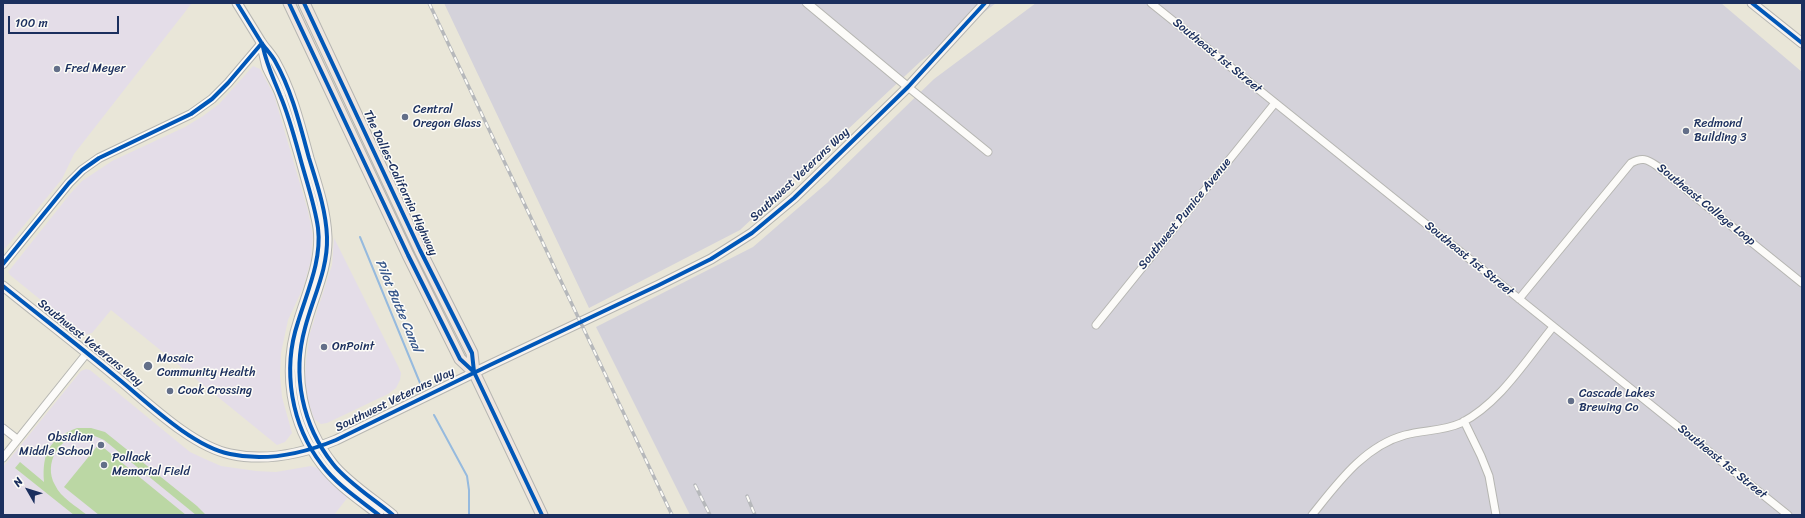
<!DOCTYPE html>
<html>
<head>
<meta charset="utf-8">
<style>
  body { margin:0 }
  #map { position:relative; width:1805px; height:518px; overflow:hidden; background:#e9e6d8; font-family:Sriracha,sans-serif }
  canvas { display:block }
  .frame { position:absolute; inset:0; border:4px solid #1b2f5e; pointer-events:none }
  .north { position:absolute; left:8px; top:470px; width:40px; height:40px; -webkit-text-stroke:3px #fdfcf7; paint-order:stroke; rotate:309deg; font-size:11px; font-weight:700; line-height:16px; text-align:center; color:#1b2f5e }
  .north::after { content:''; display:block; margin:auto; width:14px; height:18px; background:#1b2f5e; clip-path:polygon(50% 0,100% 100%,50% 72%,0 100%) }
  .scale { position:absolute; left:8px; top:16px; width:111px; height:18px; box-sizing:border-box; border:2px solid #1b2f5e; border-top:0; padding-left:5px; font-size:12px; line-height:14px; white-space:nowrap; color:#1b2f5e; -webkit-text-stroke:3px #fdfcf7; paint-order:stroke }
</style>
</head>
<body>
<div id="map">
<canvas width="1805" height="518"></canvas>
<div class="frame"></div>
<div class="north">N</div>
<div class="scale">100 m</div>
</div>
<script>
const g = document.querySelector('canvas').getContext('2d');
g.lineJoin = 'round';
function paint(path, color) { g.fillStyle = color; g.fill(path, 'evenodd'); }
function strokePath(path, color, width, dash) { g.strokeStyle = color; g.lineWidth = width; g.lineCap = dash ? 'butt' : 'round'; g.setLineDash(dash || []); g.stroke(path); }
function label(font, color, halo, rows, align = 'center') {
  g.font = font + ' Sriracha,sans-serif'; g.lineWidth = 3; g.setLineDash([]); g.textBaseline = 'middle'; g.strokeStyle = halo; g.fillStyle = color; for (const [text, x, y, turn = 0] of rows) {
    g.save(); g.translate(x, y); g.rotate((+turn || 0) * Math.PI / 180); g.textAlign = isNaN(turn) ? turn : align; if (halo) g.strokeText(text, 0, 0); g.fillText(text, 0, 0); g.restore();
  }
}
paint(new Path2D(`
  M 3,3 L 192,3 L 74,154 L 62,179 L 3,251 Z
  M 253,66 L 260,69 L 274,95 L 308,211 L 313,236 L 311,260 L 303,288 L 288,320 L 281,353 L 280,375 L 282,397 L 292,433 L 285,442 L 277,445 L 111,310 L 92,333 L 84,335 L 10,275 L 8,272 L 70,194 L 82,181 L 112,161 L 185,127 L 203,116 L 219,104 Z
  M 334,238 L 398,366 L 401,373 L 400,380 L 396,388 L 388,394 L 327,423 L 321,424 L 314,419 L 308,400 L 305,379 L 306,361 L 310,333 L 332,265 Z
  M 86,369 L 90,370 L 190,452 L 205,459 L 221,466 L 256,471 L 276,472 L 311,466 L 317,468 L 348,497 L 334,515 L 3,515 L 3,467 L 81,371 Z`), '#e4dde8');
paint(new Path2D(`
  M 444,3 L 996,3 L 921,61 L 740,230 L 589,308 Z
  M 1036,3 L 1721,3 L 1802,72 L 1802,515 L 690,515 L 596,327 L 753,247 L 827,183 L 934,79 Z`), '#d4d2da');
paint(new Path2D(`
  M 77,428 L 91,428 L 105,432 L 197,506 L 206,515 L 196,515 L 104,440 C 97,437 91,434 83,435 C 59,436 43,464 55,485 C 61,498 76,506 87,515 L 74,515 L 15,468 L 20,462 L 44,482 C 42,453 49,439 77,428 Z
  M 99,444 L 186,515 L 99,515 L 64,487 Z`), '#bbd7a4');
strokePath(new Path2D(`
  M 360,237 L 420,383
  M 434,415 L 467,476 L 469,490 L 469,515`), '#96bade', 2);
const minor = new Path2D(`
  M 1151,3 L 1788,515
  M 908,87 L 988,152
  M 1519,299 L 1631,163 C 1642,157 1647,159 1657,166 L 1802,283
  M 1096,325 L 1275,103
  M 1464,421 L 1481,456 L 1489,476 L 1496,515
  M 3,428 L 17,439
  M 3,458 L 87,353
  M 1312,515 C 1337,484 1364,446 1405,435 C 1423,430 1444,431 1461,423 C 1500,403 1526,360 1553,327`);
const tertiary = new Path2D(`
  M 807,3 L 908,87
  M 3,264 L 69,183 L 82,170 L 99,158 L 191,114 L 212,99 L 228,83 L 262,43`);
const secondary = new Path2D(`
  M 237,3 C 245,16 253,29 261,42 C 265,48 271,54 275,61 C 292,91 300,125 309,158 C 317,184 326,210 327,237 C 328,270 313,297 305,328 C 292,375 302,425 333,464 C 347,482 375,500 393,515
  M 1752,3 L 1802,43
  M 262,46 C 264,53 265,60 267,67 C 271,77 278,86 281,97 C 290,122 297,147 304,172 C 309,191 315,209 318,228 C 322,259 308,290 299,319 C 282,369 290,423 322,465 C 337,485 360,500 379,515
  M 3,286 C 40,316 78,345 115,376 C 146,401 191,446 230,454 C 266,462 302,454 336,440 L 490,365 L 659,285 L 711,259 L 752,233 L 794,198 L 908,87 L 985,3`);
const trunk = new Path2D(`
  M 289,3 L 408,255 L 460,359 L 474,372 L 542,515
  M 304,3 L 420,250 L 472,353 L 474,372`);
strokePath(minor, '#b6b6b2', 9);
strokePath(tertiary, '#b6b6b2', 10);
strokePath(secondary, '#b6b6b2', 11);
strokePath(trunk, '#b6b6b2', 13);
strokePath(minor, '#fcfbf9', 7);
strokePath(tertiary, '#fcfbf9', 8);
strokePath(secondary, '#f7f3ef', 9);
strokePath(trunk, '#efe6df', 11);
const rail = new Path2D(`
  M 429,3 L 672,515
  M 695,485 L 710,515
  M 747,496 L 755,515`);
strokePath(rail, '#b6b8bb', 3.5);
strokePath(rail, '#fdfcf7', 2, [6]);
strokePath(new Path2D(`
  M 237,3 C 245,16 253,29 261,42 C 265,48 271,54 275,61 C 292,91 300,125 309,158 C 317,184 326,210 327,237 C 328,270 313,297 305,328 C 292,375 302,425 333,464 C 347,482 375,500 393,515
  M 289,3 L 408,255 L 460,359 L 474,372 L 542,515
  M 304,3 L 420,250 L 472,353 L 474,372
  M 1752,3 L 1802,43
  M 263,47 C 267,66 273,77 280,95 C 289,116 295,139 301,161 C 307,183 315,206 318,228 C 322,260 307,292 298,322 C 282,370 291,425 322,465 C 337,485 360,500 379,515
  M 3,264 L 69,183 L 82,170 L 99,158 L 191,114 L 212,99 L 228,83 L 262,43
  M 3,286 C 40,316 78,345 115,376 C 146,401 191,446 230,454 C 266,462 302,454 336,440 L 490,365 L 659,285 L 711,259 L 752,233 L 794,198 L 908,87 L 985,3`), '#0057b8', 4);
for (const [x, y, r, color] of [
  [57,69,4,"#636f89"],
  [405,117,4,"#636f89"],
  [1686,131,4,"#636f89"],
  [324,347,4,"#636f89"],
  [148,366,5,"#636f89"],
  [170,391,4,"#636f89"],
  [1571,401,4,"#636f89"],
  [101,445,4,"#636f89"],
  [104,465,4,"#636f89"]
]) { const dot = new Path2D(); dot.arc(x, y, r, 0, 2 * Math.PI); g.fillStyle = color; g.fill(dot); strokePath(dot, '#fdfcf7', 1.5); }
label('12px', '#1b2f5e', '#fdfcf7', [
  ["Southeast 1st Street",1217,56,39],
  ["Southwest Veterans Way",800,175,-43],
  ["The Dalles-California Highway",400,183,65],
  ["Southeast College Loop",1706,205,39],
  ["Southwest Pumice Avenue",1185,214,-51],
  ["Southeast 1st Street",1469,259,39],
  ["Southwest Veterans Way",90,343,39],
  ["Southwest Veterans Way",395,400,-26],
  ["Southeast 1st Street",1722,462,39]
]);
label('12px', '#1b2f5e', '#fdfcf7', [
  ["Fred Meyer",65,69],
  ["Central",413,110],
  ["Oregon Glass",413,124],
  ["Redmond",1694,124],
  ["Building 3",1694,138],
  ["OnPoint",332,347],
  ["Mosaic",157,359],
  ["Community Health",157,373],
  ["Cook Crossing",178,391],
  ["Cascade Lakes",1579,394],
  ["Brewing Co",1579,408],
  ["Obsidian",93,438,"right"],
  ["Middle School",93,452,"right"],
  ["Pollack",112,458],
  ["Memorial Field",112,472]
], 'left');
label('italic 13px', '#3a598c', '#fdfcf7', [
  ["Pilot Butte Canal",398,306,67]
]);
</script>
</body>
</html>
